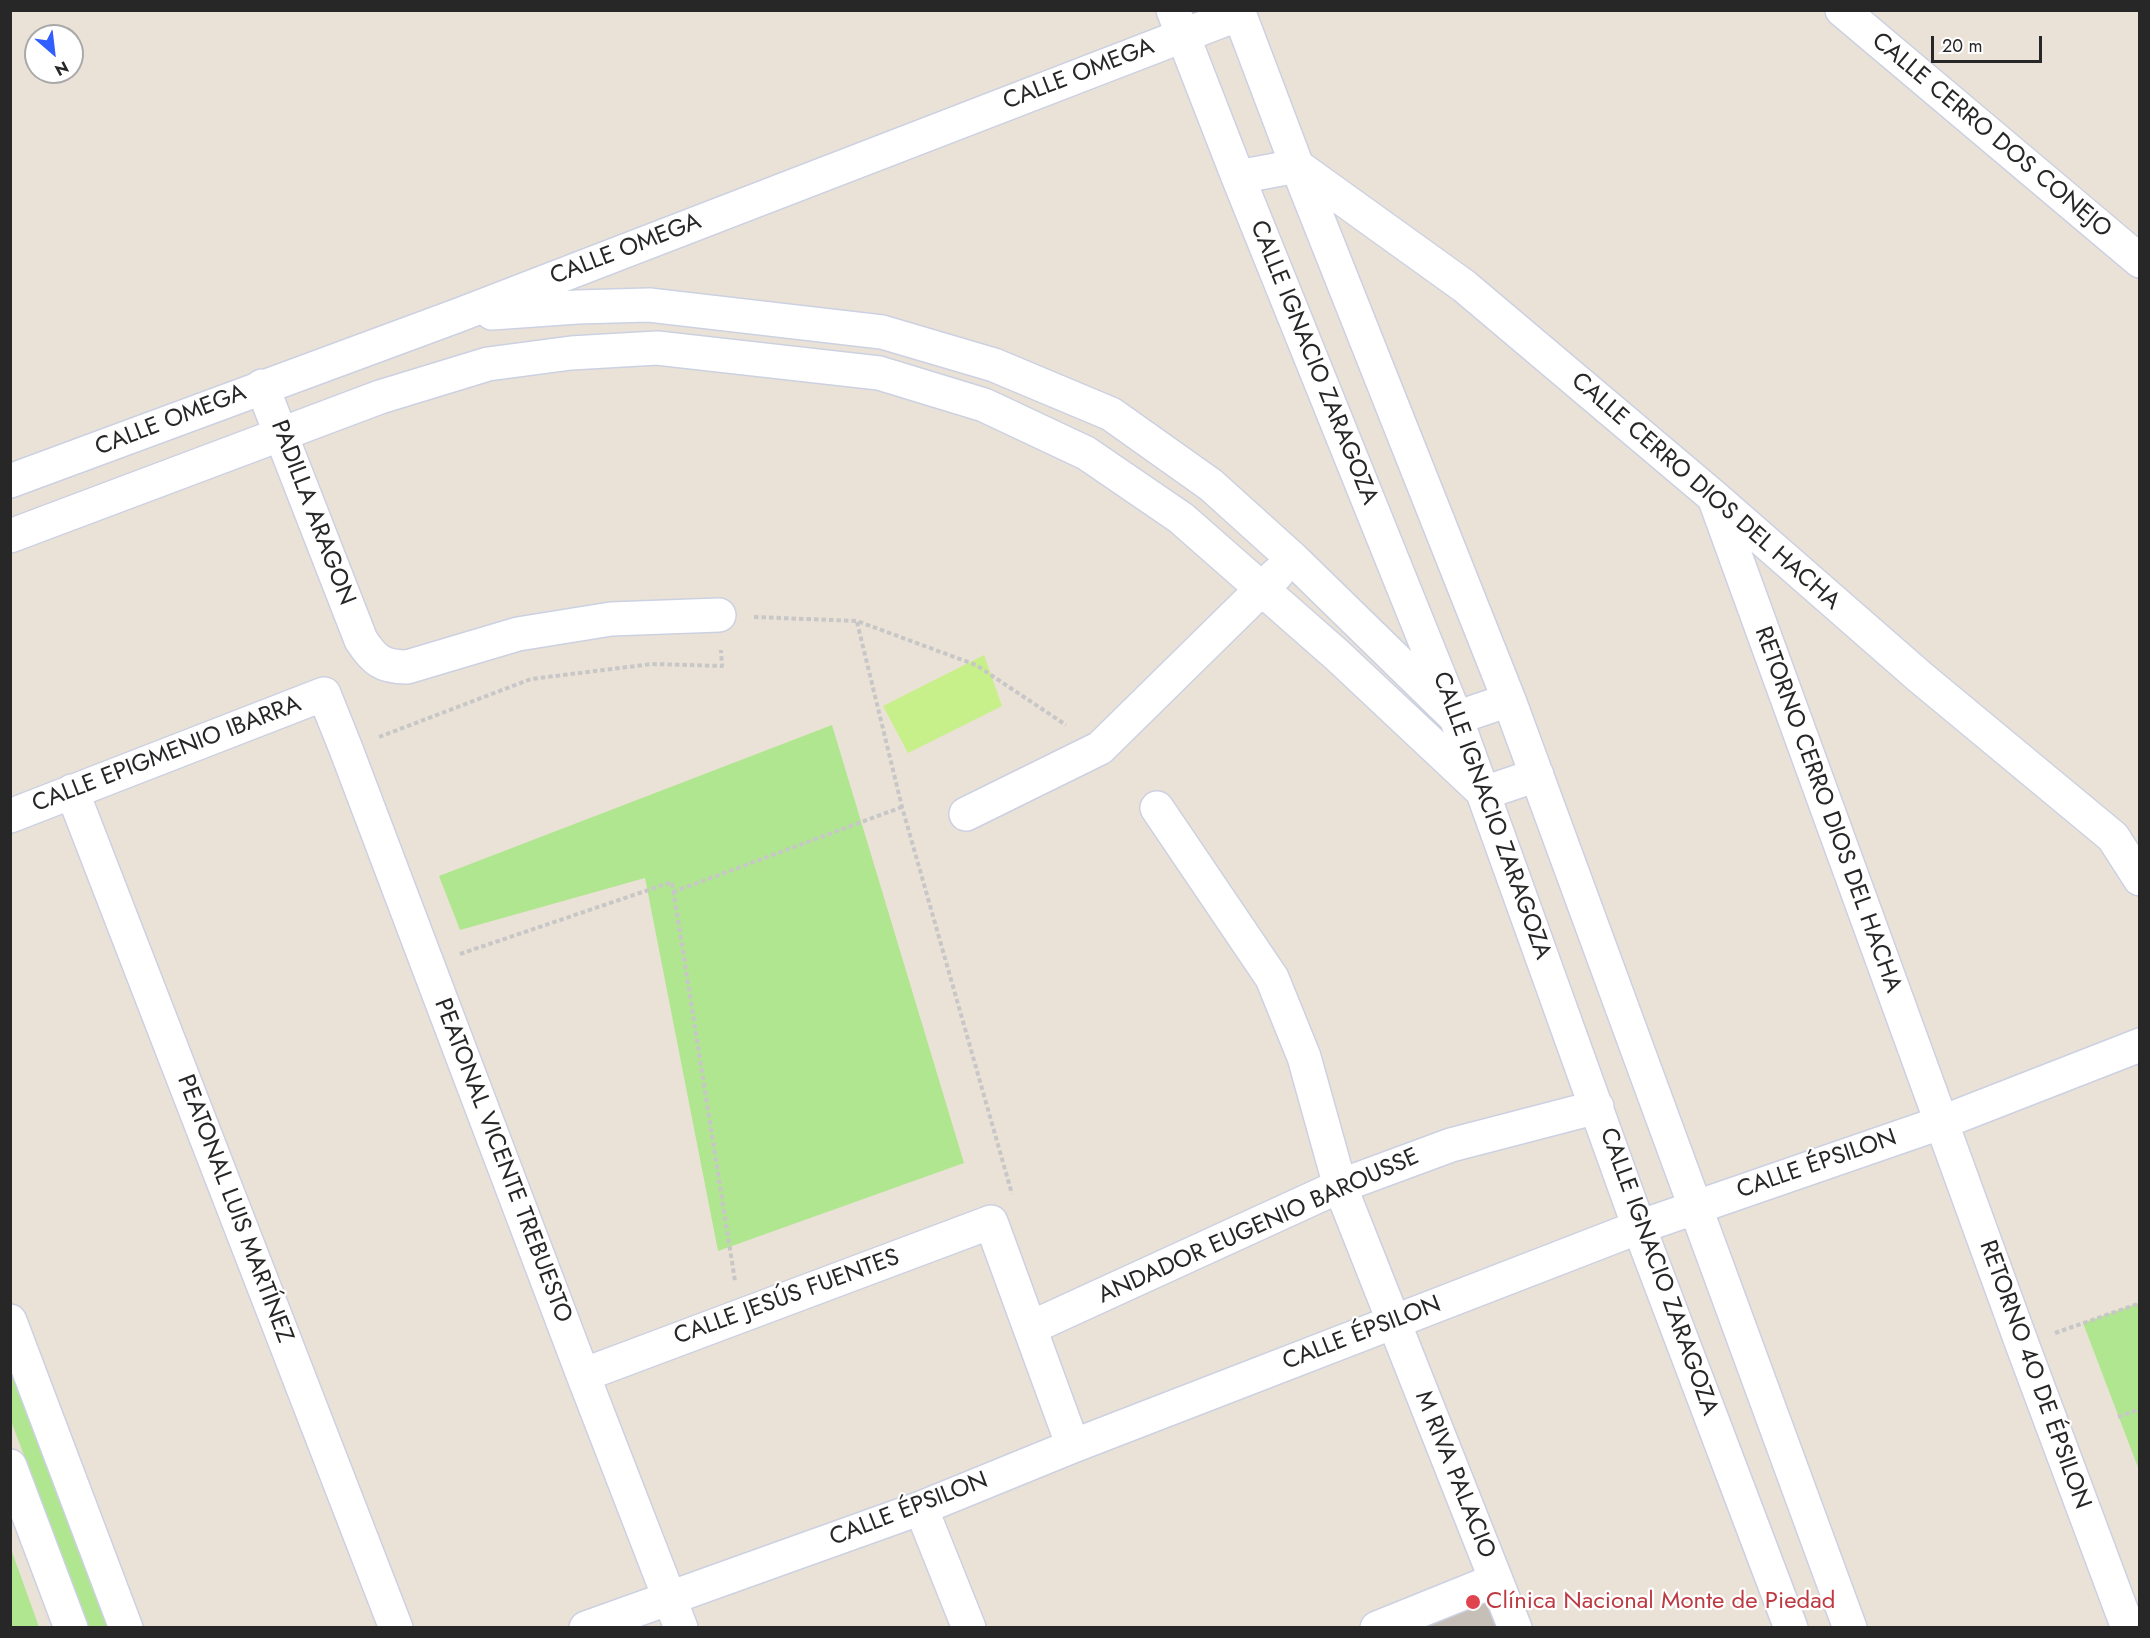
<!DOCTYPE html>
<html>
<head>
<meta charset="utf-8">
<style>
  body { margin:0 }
  #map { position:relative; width:2150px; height:1638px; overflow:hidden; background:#ebe2d7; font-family:Jost,sans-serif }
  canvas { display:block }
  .frame { position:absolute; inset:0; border:12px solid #272727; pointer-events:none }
  .north { position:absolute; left:24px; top:24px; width:60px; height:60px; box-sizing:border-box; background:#fff; border:2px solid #a9a9a9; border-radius:50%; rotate:152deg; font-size:16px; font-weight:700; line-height:24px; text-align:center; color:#272727 }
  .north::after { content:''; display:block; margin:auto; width:21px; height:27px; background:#305eff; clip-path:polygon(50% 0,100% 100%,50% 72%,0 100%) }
  .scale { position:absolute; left:1931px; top:36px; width:111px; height:27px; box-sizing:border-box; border:3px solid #272727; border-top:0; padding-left:8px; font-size:18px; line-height:21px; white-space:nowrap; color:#272727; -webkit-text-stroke:4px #fff; paint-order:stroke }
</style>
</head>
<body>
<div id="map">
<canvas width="2150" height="1638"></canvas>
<div class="frame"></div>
<div class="north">N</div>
<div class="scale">20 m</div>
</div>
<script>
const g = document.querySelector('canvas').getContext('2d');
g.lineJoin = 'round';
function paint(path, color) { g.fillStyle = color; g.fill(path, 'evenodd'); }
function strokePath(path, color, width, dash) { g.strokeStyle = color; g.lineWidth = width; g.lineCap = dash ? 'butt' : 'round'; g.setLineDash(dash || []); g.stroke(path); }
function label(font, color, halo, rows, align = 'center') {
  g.font = font + ' Jost,sans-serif'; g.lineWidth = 4.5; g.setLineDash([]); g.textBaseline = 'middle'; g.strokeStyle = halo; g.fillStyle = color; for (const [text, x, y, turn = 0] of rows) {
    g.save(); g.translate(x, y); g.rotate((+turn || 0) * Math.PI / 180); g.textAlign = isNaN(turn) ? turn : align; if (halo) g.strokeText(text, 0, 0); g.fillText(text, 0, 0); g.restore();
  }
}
paint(new Path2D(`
  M 832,725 L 964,1163 L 718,1251 L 645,878 L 460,930 L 439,876 Z
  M 2139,1303 L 2140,1303 L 2139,1470 L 2083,1323 Z
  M 10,1360 L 111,1627 L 89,1627 L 11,1421 Z
  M 10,1549 L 11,1549 L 39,1627 L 11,1627 Z`), '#b0e68f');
paint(new Path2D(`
  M 984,655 L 1002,706 L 908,753 L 883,706 Z`), '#c7ef8a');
const building = new Path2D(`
  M 1496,1580 L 1515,1628 L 1386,1628 Z`);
paint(building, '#c6bfb7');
strokePath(building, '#c6beb1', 1.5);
const minor = new Path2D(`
  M 1173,10 L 1238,177 L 1456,718 L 1639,1227 L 1791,1628
  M 1238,10 L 1297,166 L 1509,700 L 1850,1628
  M 1842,10 L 2140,261
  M 1238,177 L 1297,166 L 1464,286 L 1714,497 L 1920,677 L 2113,837 L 2140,879
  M 492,313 L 577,307 L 649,305 L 882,332 L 994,365 L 1111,414 L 1211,485 L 1293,559 L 1456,718 L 1509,700
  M 262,386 L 361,640 C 374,660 382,667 407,667 L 518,634 L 611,619 L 719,615
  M 10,481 L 459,315 L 1239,14
  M 1714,497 L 2022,1344 L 2128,1628
  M 10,536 L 380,397 L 488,364 L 571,353 L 657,348 L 879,373 L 984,405 L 1086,453 L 1181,518 L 1337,655 L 1484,793 L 1537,775
  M 72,791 L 396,1628
  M 1157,808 L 1272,978 L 1304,1057 L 1340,1186 L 1515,1628
  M 966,814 L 1100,748 L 1277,574
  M 10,816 L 324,694 L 346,749 L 583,1375 L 681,1628
  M 10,1321 L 126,1628
  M 1030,1328 L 1340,1186 L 1451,1145 L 1597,1107
  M 583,1375 L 991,1222 L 1073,1446
  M 10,1466 L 71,1628
  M 921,1508 L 969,1628
  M 586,1628 L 921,1508 L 1073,1446 L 1639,1227 L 1940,1123 L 2140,1045
  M 1377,1628 L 1496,1580`);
strokePath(minor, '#ccd1e2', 36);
strokePath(new Path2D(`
  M 754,617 L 857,621 L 976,665 L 1066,725
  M 857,622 L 902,807 L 1012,1194
  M 379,737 L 531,679 L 652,664 L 722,666 L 721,650
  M 673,892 L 902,807
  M 460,954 L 672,882 L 735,1281
  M 2055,1333 L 2140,1303
  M 2118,1417 L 2140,1409`), '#c7c7c7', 4, [4.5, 3]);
strokePath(minor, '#fff', 33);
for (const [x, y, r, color] of [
  [1473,1602,8,"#e0444e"]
]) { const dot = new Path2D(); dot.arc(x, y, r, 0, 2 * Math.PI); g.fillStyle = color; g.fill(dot); strokePath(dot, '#fff', 2); }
label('24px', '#272727', '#fff', [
  ["CALLE OMEGA",1079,75,-21],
  ["CALLE CERRO DOS CONEJO",1991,136,40],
  ["CALLE OMEGA",626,250,-21],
  ["CALLE IGNACIO ZARAGOZA",1313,363,68],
  ["CALLE OMEGA",171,421,-21],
  ["CALLE CERRO DIOS DEL HACHA",1705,492,41],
  ["PADILLA ARAGON",312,513,69],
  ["CALLE EPIGMENIO IBARRA",167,755,-21],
  ["RETORNO CERRO DIOS DEL HACHA",1827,810,70],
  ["CALLE IGNACIO ZARAGOZA",1491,816,70],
  ["PEATONAL VICENTE TREBUESTO",502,1161,69],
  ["CALLE ÉPSILON",1817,1165,-19],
  ["PEATONAL LUIS MARTÍNEZ",234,1209,69],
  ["ANDADOR EUGENIO BAROUSSE",1259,1227,-24],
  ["CALLE IGNACIO ZARAGOZA",1658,1272,70],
  ["CALLE JESÚS FUENTES",787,1298,-20],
  ["CALLE ÉPSILON",1362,1334,-21],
  ["RETORNO 4O DE ÉPSILON",2034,1375,70],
  ["M RIVA PALACIO",1454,1475,68],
  ["CALLE ÉPSILON",909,1510,-21]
]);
label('24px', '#be3a42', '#fff', [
  ["Clínica Nacional Monte de Piedad",1486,1602]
], 'left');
</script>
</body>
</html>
